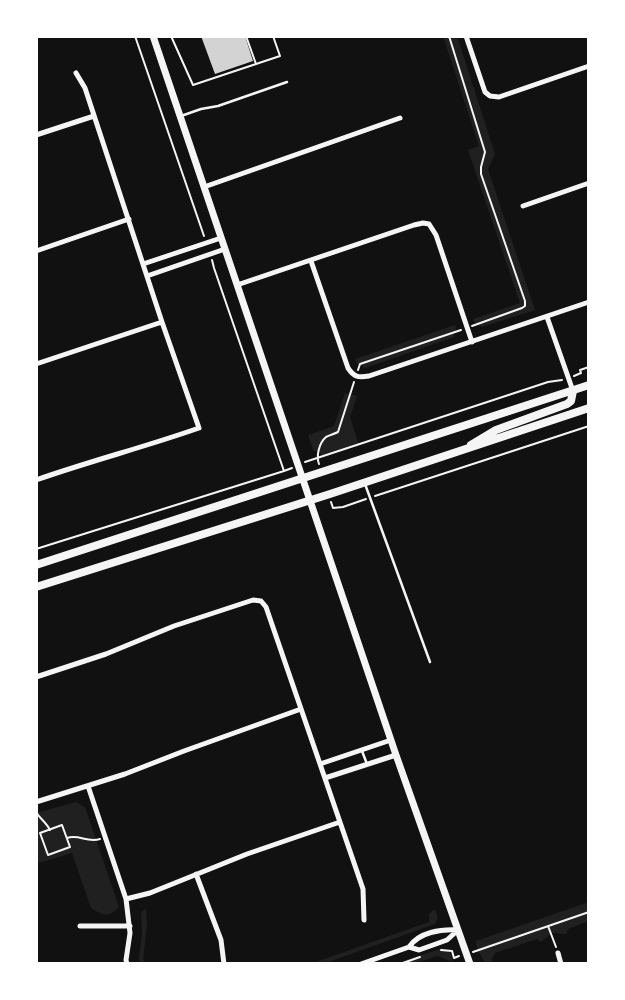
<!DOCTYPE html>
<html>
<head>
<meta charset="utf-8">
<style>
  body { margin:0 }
  #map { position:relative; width:625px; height:1000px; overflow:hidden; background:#111; font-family:"Nunito Sans",sans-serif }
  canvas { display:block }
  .frame { position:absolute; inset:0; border:38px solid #fff; pointer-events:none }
</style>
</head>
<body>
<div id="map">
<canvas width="625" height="1000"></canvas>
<div class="frame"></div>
</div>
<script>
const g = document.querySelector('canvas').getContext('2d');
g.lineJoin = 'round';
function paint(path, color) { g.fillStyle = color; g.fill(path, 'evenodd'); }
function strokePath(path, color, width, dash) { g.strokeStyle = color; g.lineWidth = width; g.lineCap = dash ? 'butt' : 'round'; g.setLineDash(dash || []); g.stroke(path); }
paint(new Path2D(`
  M 443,36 L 457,36 L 495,154 L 488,169 L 535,310 L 482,327 L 474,322 L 473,319 L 520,303 L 468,150 L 479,146 Z
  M 455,325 L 456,328 L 454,337 L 365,368 L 357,364 L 355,359 Z
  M 345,393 L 357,396 L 350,417 L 359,445 L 324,456 L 313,450 L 308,435 L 334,426 Z
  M 76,802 L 85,807 L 119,907 C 108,918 104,916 91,908 L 72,853 L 39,863 L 36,855 L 36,813 Z
  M 589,902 L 589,921 L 568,929 L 566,934 L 552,933 L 541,942 L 537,939 L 495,953 L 492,959 L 493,964 L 485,964 C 482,956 476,950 476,941 Z
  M 146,908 L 147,927 L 143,959 L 145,964 L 141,964 L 139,959 L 142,933 L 141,913 Z
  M 435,909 L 438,918 L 435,924 L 323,964 L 310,964 L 429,922 L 429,914 Z
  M 443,948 L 449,951 L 453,962 L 437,956 L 413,964 L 394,964 Z`), '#202020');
paint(new Path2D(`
  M 201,36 L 245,36 L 253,61 L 215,74 Z`), '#d3d3d3');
strokePath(new Path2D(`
  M 135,36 L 204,236
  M 171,36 L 193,85 L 280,56 L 273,36
  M 246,36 L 256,64
  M 449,36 L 485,152 L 481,167 L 481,174 L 525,301 L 525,306 L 522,308 L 472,326
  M 358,370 L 360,364 L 461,330
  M 574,376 L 581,373 L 580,370 L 589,367
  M 305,462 L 548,382 L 562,380
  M 319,464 C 316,456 319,443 326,437 C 330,435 334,434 338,432 L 354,382
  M 284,471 L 292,468
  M 375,496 L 589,426
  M 331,502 L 333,508 L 343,507 L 366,499
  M 36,549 L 284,471 L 214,268 L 212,260
  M 36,812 C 40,819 46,822 50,830
  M 62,825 L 70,847 L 48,855 L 40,833 Z
  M 67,838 C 79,834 87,843 100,839
  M 548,926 L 556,947
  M 441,950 L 452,951 L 454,958 L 459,956
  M 473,952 L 589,912
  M 400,964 L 420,957`), '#f5f5f5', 2);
strokePath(new Path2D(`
  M 181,116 L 201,109 L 218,106 L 287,82
  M 365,484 L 430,662
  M 362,751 L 367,764`), '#f5f5f5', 2.5);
strokePath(new Path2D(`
  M 466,36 L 485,92 L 490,96 L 499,97 L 589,66
  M 36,135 L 94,116
  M 204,187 L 400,118
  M 523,206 L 589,183
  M 36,251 L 129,219
  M 311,261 L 348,368 C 354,377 358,378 369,376 L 589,302
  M 143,264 L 221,238
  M 147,276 L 225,249
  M 237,285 L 414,225 L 423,223 L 429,224 L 436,235 L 472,342
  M 547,317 L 573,391
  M 36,364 L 162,322
  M 36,480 C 90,461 145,447 199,428 L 162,322 L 85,88 L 76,73
  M 36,677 L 106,654 L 174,626 L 253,600 L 261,601 L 266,607 L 363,889 L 364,920
  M 320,764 L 391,740
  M 325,778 L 396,755
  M 88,786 L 126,899 L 130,933 L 126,960 L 127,964
  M 36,802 L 125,774 L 184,751 L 301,709
  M 196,874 L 221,940 L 224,964
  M 126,899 L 150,893 L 247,854 L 340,822
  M 80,926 L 130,926
  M 409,947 C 419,932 441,929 458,930
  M 558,953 L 561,964
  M 361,964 L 409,947 L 419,950 L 447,940 L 458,930`), '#f5f5f5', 5);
strokePath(new Path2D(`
  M 153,36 L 396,755 L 470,964`), '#f5f5f5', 7);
strokePath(new Path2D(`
  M 471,445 L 496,430 L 567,404 L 571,401 L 573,391
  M 36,565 L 589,385
  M 36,587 L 330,494 L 589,408`), '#f5f5f5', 8);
</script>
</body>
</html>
